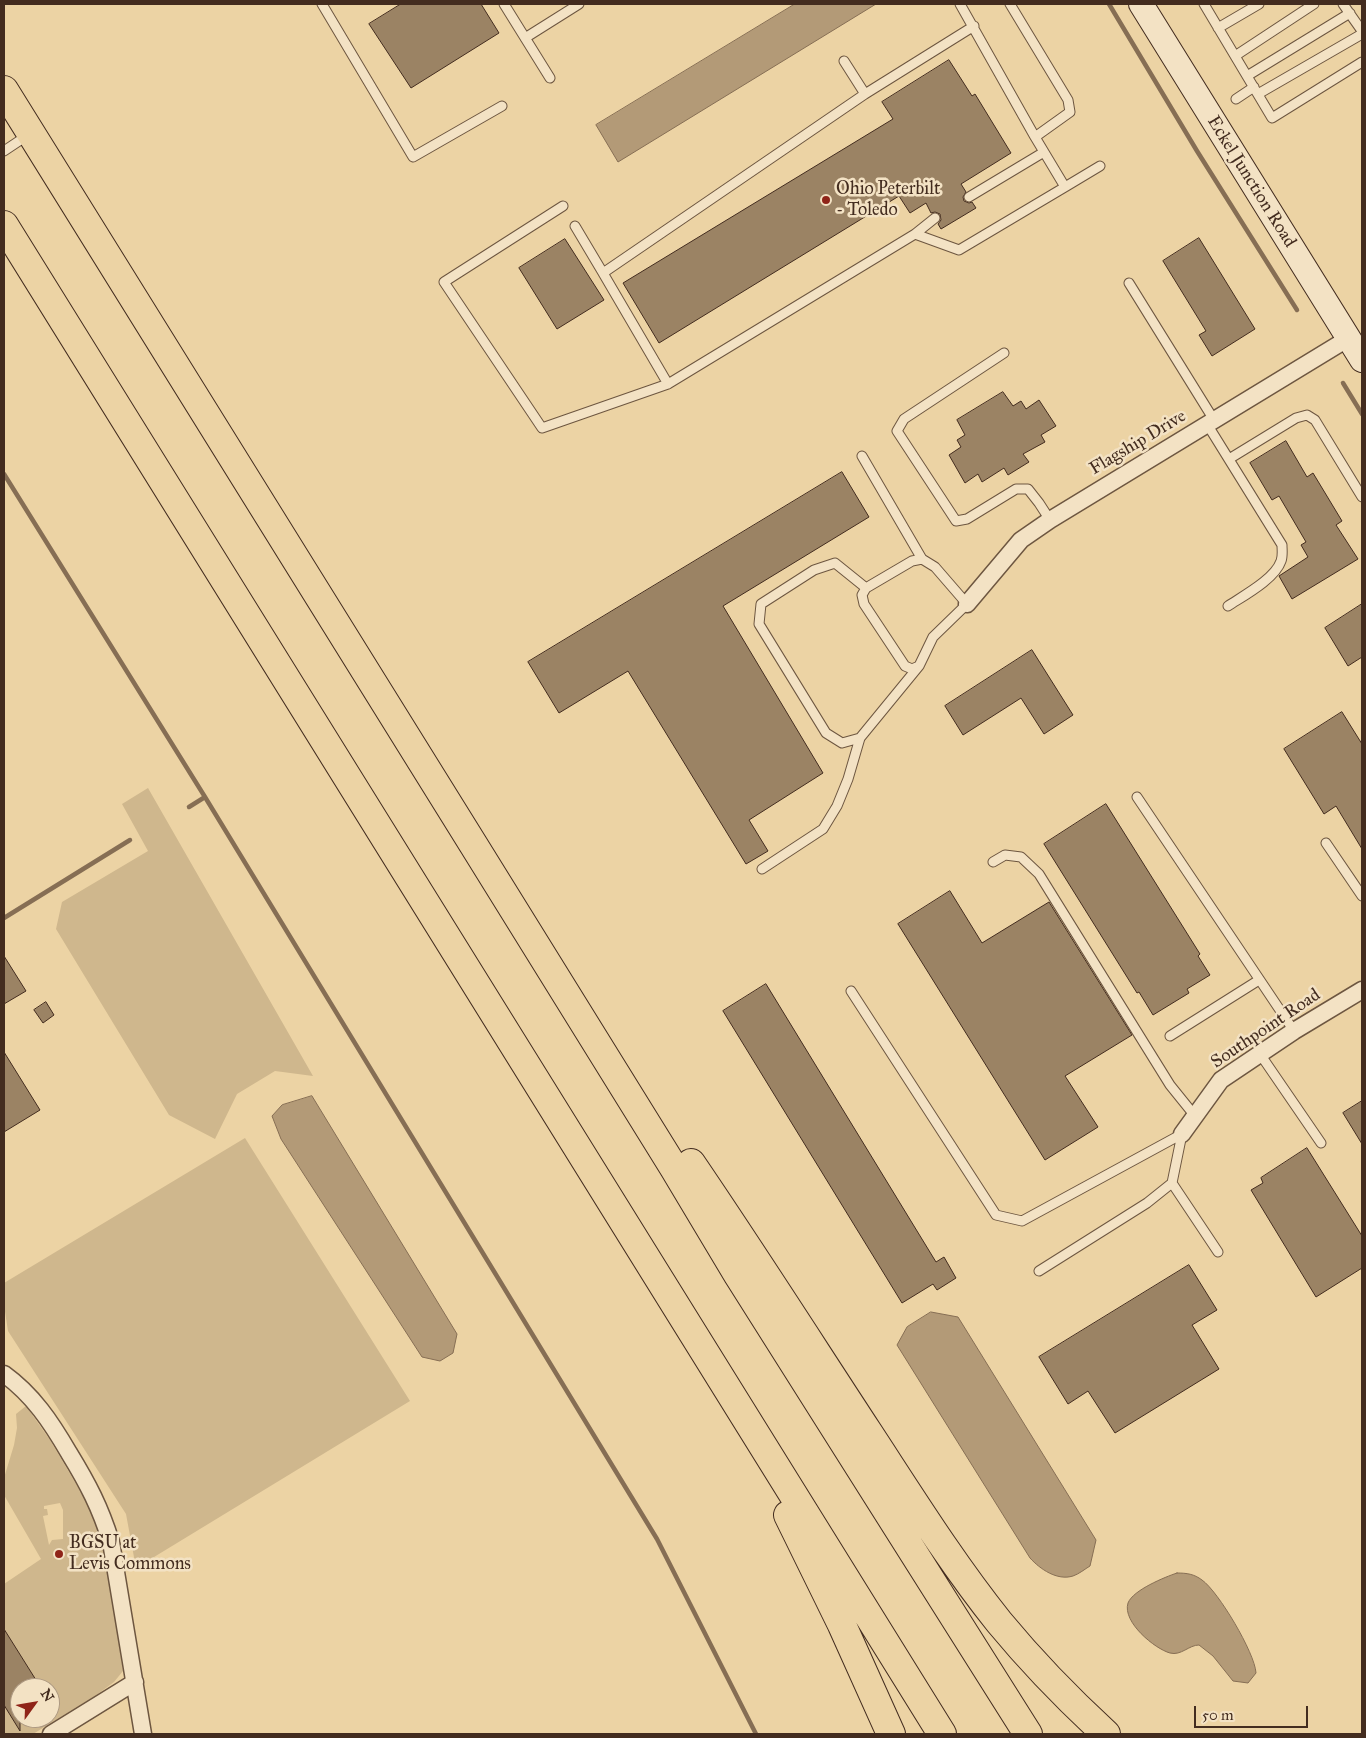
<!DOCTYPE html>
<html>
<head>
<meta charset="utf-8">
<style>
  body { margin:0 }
  #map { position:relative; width:1366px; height:1738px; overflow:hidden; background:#ecd3a4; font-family:"IM FELL Great Primer",serif }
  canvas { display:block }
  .frame { position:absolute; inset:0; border:5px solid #432c1f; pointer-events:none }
  .north { position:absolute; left:10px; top:1678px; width:50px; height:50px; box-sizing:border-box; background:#f3e2c4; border:1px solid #ad9982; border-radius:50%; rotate:58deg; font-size:14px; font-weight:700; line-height:20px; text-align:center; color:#432c1f }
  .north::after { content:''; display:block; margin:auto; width:18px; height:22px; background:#8f2418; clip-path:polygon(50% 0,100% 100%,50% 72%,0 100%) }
  .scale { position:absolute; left:1194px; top:1706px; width:114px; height:22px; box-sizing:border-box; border:2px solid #432c1f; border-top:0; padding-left:6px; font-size:15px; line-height:18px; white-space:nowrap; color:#432c1f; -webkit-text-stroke:4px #f3e2c4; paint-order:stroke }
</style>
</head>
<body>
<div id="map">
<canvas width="1366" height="1738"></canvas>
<div class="frame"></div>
<div class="north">N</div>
<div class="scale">50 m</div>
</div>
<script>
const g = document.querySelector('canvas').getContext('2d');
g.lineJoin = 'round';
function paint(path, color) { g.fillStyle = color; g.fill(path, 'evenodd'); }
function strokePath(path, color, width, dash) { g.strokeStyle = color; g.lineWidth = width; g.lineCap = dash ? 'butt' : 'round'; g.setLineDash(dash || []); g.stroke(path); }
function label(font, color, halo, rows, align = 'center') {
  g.font = font + ' "IM FELL Great Primer",serif'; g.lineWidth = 5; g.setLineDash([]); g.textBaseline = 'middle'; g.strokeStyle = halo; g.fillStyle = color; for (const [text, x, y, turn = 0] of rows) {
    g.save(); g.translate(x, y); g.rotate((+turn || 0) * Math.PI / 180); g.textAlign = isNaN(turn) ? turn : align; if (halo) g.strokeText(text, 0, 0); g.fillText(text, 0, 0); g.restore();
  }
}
paint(new Path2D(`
  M 148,788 L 313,1076 L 275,1071 L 237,1094 L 215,1139 L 169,1115 L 56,929 L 62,902 L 148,851 L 122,804 Z
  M 245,1138 L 410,1401 L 136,1568 L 126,1514 L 8,1331 L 4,1305 L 4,1283 Z
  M 26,1406 L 50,1440 L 95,1516 L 104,1544 L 123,1671 L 114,1682 L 95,1696 L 33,1734 L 4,1734 L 4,1705 L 15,1722 L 22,1718 L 50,1718 L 50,1688 L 41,1688 L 4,1629 L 4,1584 L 41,1559 L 4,1495 L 4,1478 L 14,1445 L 17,1428 L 16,1414 ZM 60,1503 L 63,1510 L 63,1539 L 52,1540 L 49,1545 L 43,1516 L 48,1515 L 47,1509 L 44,1509 L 44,1506 Z`), '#cfb78d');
const water = new Path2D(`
  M 795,4 L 876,4 L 618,162 L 596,125 Z
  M 312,1096 L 457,1334 L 453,1353 L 440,1361 L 422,1357 L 281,1139 L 272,1116 L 282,1105 Z
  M 931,1312 L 958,1317 L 1096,1540 L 1090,1566 C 1085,1569 1079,1574 1073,1576 C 1057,1581 1040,1569 1030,1558 L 897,1345 L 907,1327 Z
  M 1177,1573 C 1187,1573 1194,1574 1202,1580 C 1218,1591 1255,1653 1256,1673 L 1248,1683 L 1233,1681 L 1213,1656 L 1199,1645 C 1189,1645 1181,1656 1170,1653 C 1155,1649 1122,1622 1128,1603 C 1133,1590 1165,1577 1177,1573 Z`);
paint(water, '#b39a77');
strokePath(water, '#866e54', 1);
strokePath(new Path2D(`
  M 1109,4 L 1197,151 L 1297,310
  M 1343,383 L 1362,414
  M 4,474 L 205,797 L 657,1539 L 756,1734
  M 189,807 L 205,797
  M 4,918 L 130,840`), '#866e54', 4.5);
const building = new Path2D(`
  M 401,4 L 481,4 L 499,33 L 411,88 L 369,24 Z
  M 949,60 L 972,96 L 975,94 L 1011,153 L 961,184 L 966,192 L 963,197 L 964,201 L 969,203 L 972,202 L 976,208 L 941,229 L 938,224 L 941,220 L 940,214 L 935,212 L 931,213 L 926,203 L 910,213 L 899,196 L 659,343 L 623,283 L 893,119 L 882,102 Z
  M 1199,238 L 1255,329 L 1212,356 L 1199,335 L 1206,331 L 1163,261 Z
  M 565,239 L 604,300 L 557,329 L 519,268 Z
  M 1003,392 L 1013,406 L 1021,401 L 1026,409 L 1039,400 L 1056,426 L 1041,435 L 1045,442 L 1023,454 L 1029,462 L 1008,475 L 1004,468 L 982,482 L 978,474 L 965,483 L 949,455 L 961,447 L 957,440 L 965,435 L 957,420 Z
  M 1286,441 L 1307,477 L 1313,473 L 1342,521 L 1336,525 L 1358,559 L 1292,599 L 1279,576 L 1308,557 L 1301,545 L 1306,542 L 1279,496 L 1272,500 L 1250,463 Z
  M 842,472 L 869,517 L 723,606 L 823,773 L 749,820 L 768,851 L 746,864 L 628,671 L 559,713 L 528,662 Z
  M 1362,604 L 1362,657 L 1348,666 L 1325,628 Z
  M 1032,650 L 1073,715 L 1044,734 L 1021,698 L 963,735 L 945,706 Z
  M 1342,712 L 1362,744 L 1362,849 L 1336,806 L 1324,814 L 1284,749 Z
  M 1106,804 L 1200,954 L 1198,956 L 1210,975 L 1187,989 L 1189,993 L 1153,1015 L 1139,992 L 1137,993 L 1044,844 Z
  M 950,891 L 982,943 L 1049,902 L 1132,1035 L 1065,1076 L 1098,1127 L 1045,1160 L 898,924 Z
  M 4,956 L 26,991 L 4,1004 Z
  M 766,984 L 936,1262 L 944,1257 L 956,1278 L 937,1290 L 933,1284 L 902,1303 L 723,1011 Z
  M 46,1002 L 54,1015 L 43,1023 L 34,1010 Z
  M 4,1052 L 40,1110 L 4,1132 Z
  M 1362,1101 L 1362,1144 L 1343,1113 Z
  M 1307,1148 L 1362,1236 L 1362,1268 L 1316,1297 L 1251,1190 L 1263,1183 L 1261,1178 Z
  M 1189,1265 L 1217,1310 L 1192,1325 L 1219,1369 L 1115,1433 L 1088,1391 L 1068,1404 L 1039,1357 Z
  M 4,1629 L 41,1688 L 20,1688 L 20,1731 L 4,1705 Z`);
paint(building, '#9b8364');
strokePath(building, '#432c1f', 1);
const lane = new Path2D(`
  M 322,4 L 413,157 L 502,106
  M 504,4 L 550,78
  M 1010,4 L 1068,100 L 1070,112 L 1035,137
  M 1204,4 L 1235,56 L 1314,4
  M 1343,4 L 1362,31
  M 1218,28 L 1259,4
  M 525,38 L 579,4
  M 1235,56 L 1272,118 L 1362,62
  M 844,61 L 865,94 L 974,26
  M 1247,76 L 1350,13
  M 1258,94 L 1362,34
  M 1236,99 L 1254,87
  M 4,151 L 28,135
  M 1065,187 L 1100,166
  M 969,197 L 1044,152
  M 563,206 L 444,282 L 542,428 L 668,384 L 915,234 L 959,250 L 1065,187 L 1035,137 L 960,4
  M 575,226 L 603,273 L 865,94
  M 915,234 L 935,218
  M 603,273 L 668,384
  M 1129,283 L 1214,420
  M 1004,353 L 904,419 L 897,431 L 956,521 L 967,519 L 1016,489 L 1028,489 L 1039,503 L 1050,520
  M 1207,424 L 1282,545 C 1282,550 1283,556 1281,561 C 1275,579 1243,596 1228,606
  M 862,456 L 922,559
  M 1229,459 L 1296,418 L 1307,415 L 1315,420 L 1362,497
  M 922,559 L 935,567 L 967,604 L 933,637 L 919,666 L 912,669 L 905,666 L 864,604 L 862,595 L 866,588 L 912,561 Z
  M 866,588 L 835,563 L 814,570 L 761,604 L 759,624 L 826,733 L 842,743 L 860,738 L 919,666
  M 1137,797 L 1294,1031
  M 1326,843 L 1362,896
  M 993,862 L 1005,855 L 1021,857 L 1039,874 L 1170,1085 L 1195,1116
  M 762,869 L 823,829 L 837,806 L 848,779 L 860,738
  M 851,991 L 996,1215 L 1022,1221 L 1182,1134
  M 1170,1036 L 1259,980
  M 1260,1054 L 1321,1143
  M 1172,1183 L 1218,1252
  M 1039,1271 L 1147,1203 L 1172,1183 L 1182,1134`);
const street = new Path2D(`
  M 967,604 L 1021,540 L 1050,520 L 1349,338
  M 1182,1134 L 1221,1080 L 1294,1031 L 1362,990
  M 4,1374 C 33,1395 51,1422 69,1453 C 88,1484 100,1507 111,1542 L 143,1734
  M 51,1734 L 135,1682`);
const secondary = new Path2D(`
  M 1141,4 L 1362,360`);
const highway = new Path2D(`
  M 4,90 L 473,844 L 674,1168 L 738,1275 L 1028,1734
  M 4,225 L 942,1734
  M 691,1163 C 751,1251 809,1342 868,1432 C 910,1496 951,1562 999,1622 C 1032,1662 1068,1699 1106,1734
  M 788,1515 L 842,1625 L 891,1734`);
strokePath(lane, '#6d5640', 11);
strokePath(street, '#6d5640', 19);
strokePath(secondary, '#432c1f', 26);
strokePath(highway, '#432c1f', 30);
strokePath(lane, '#f3e2c4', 9);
strokePath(street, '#f3e2c4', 16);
strokePath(secondary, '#f3e2c4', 24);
strokePath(highway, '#ecd3a4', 28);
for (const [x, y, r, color] of [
  [826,200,5,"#8f2418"],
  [59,1554,5,"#8f2418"]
]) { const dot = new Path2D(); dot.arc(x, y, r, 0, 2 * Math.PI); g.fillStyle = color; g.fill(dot); strokePath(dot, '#f3e2c4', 2); }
label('18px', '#432c1f', '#f3e2c4', [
  ["Eckel Junction Road",1251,182,58],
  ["Flagship Drive",1138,443,-31],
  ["Southpoint Road",1266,1029,-34]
]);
label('18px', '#432c1f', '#f3e2c4', [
  ["Ohio Peterbilt",836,190],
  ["- Toledo",836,211],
  ["BGSU at",69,1544],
  ["Levis Commons",69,1565]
], 'left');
</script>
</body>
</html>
